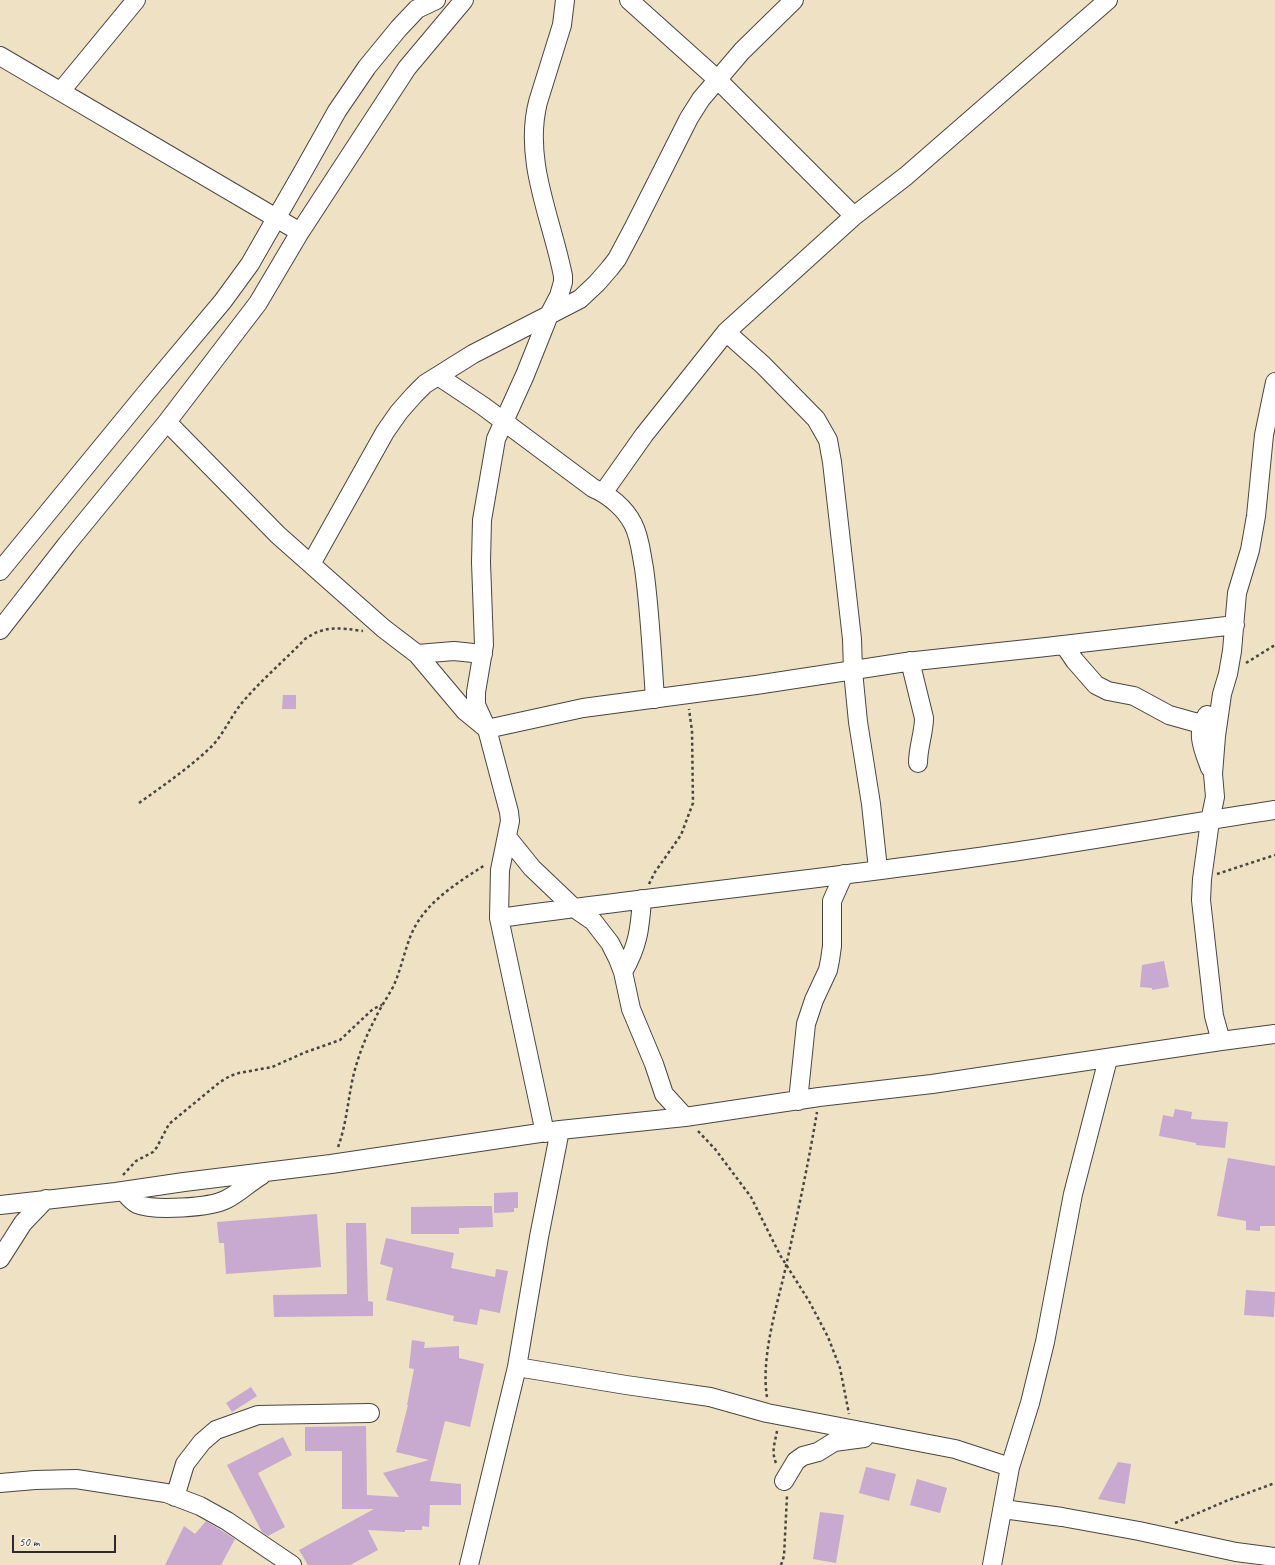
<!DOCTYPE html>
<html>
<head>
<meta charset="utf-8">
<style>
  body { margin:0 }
  #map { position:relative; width:1275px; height:1565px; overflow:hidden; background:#efe1c3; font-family:Caveat,sans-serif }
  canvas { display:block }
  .scale { position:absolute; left:12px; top:1535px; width:104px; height:18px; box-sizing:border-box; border:2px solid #2b2b2b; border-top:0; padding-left:5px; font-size:12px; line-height:14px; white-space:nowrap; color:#2b2b2b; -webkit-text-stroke:3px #f7f3e8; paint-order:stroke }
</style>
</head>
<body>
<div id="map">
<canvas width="1275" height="1565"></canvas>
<div class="scale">50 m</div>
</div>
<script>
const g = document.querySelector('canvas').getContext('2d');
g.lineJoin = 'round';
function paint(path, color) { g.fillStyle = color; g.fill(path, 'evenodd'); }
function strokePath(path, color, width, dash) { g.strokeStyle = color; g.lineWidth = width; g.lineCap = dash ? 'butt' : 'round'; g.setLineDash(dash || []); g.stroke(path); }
paint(new Path2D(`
  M 283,695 L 296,695 L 296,709 L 282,709 Z
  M 1164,961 L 1169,987 L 1152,990 L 1152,988 L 1140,987 L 1142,965 Z
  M 1175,1109 L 1192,1112 L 1191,1119 L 1228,1122 L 1225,1148 L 1196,1145 L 1196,1143 L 1159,1136 L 1163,1115 L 1173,1117 Z
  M 1228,1158 L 1275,1166 L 1275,1226 L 1260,1226 L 1260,1231 L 1246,1230 L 1246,1221 L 1217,1216 Z
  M 518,1192 L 518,1208 L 514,1208 L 514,1212 L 494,1213 L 494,1193 Z
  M 471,1206 L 492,1206 L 493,1227 L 459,1228 L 459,1234 L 411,1234 L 411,1207 Z
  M 317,1214 L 321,1267 L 226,1274 L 224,1243 L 219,1243 L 217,1222 Z
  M 346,1223 L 366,1223 L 368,1301 L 373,1302 L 373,1316 L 274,1317 L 273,1295 L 347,1294 Z
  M 386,1238 L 454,1253 L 451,1268 L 495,1277 L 496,1269 L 508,1271 L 500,1313 L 480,1309 L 477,1325 L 453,1321 L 454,1316 L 386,1300 L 393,1268 L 380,1264 Z
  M 1246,1290 L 1275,1292 L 1274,1317 L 1244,1315 Z
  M 412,1340 L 425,1342 L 424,1348 L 459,1346 L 459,1358 L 484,1364 L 470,1427 L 445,1421 L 430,1481 L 461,1484 L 461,1505 L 430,1505 L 429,1527 L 422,1526 L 422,1530 L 405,1530 L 405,1532 L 368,1530 L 378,1550 L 350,1565 L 308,1565 L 299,1550 L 374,1509 L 342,1509 L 342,1451 L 305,1451 L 305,1427 L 366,1426 L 367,1495 L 399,1497 L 383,1473 L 429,1460 L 396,1452 L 408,1405 L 407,1405 L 414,1369 L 409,1368 Z
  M 251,1387 L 257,1396 L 232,1412 L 226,1403 Z
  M 283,1437 L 292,1455 L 258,1473 L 285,1527 L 268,1536 L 262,1532 L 227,1465 Z
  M 1118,1462 L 1131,1464 L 1125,1504 L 1098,1499 Z
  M 866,1467 L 896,1474 L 889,1501 L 859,1493 Z
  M 917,1479 L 947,1488 L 940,1513 L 910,1505 Z
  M 820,1512 L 844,1515 L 836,1563 L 813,1559 Z
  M 206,1521 L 235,1539 L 221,1565 L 165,1565 L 184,1526 L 195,1534 Z`), '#c8a9cf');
const minor = new Path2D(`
  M 629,0 L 718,80 L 854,216
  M 0,56 L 300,232
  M 61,91 L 136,0
  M 726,332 L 763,365 L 816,419 L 828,440 L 832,462 L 852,639 L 853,671 L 858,722 L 871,804 L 878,869
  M 438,376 L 483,406 L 593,488 C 609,495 625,508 633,524 C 640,537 641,553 644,568 C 650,611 652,655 655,699
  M 167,422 L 278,535 L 383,628 L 417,654 L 465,711 L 487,729 L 583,708 L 756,685 L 906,662 L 1046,647 L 1235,625
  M 603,493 L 644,435 L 726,332 L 854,216 L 906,176 L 1108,0
  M 311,564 L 385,432 L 399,412 L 414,395 L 425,384 L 473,354 L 549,315 L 559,296 L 563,282 L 563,276 C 552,219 523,161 538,102 L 562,25 L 565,0
  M 0,571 L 146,393 L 223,301 L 250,264 L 305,168 L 337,111 L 367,67 L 399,28 L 417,9 L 436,0
  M 0,630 L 67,544 L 167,422 L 258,303 L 300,232 L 407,68 L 464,0
  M 1064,645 L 1075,661 L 1096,685 L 1108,691 L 1134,696 L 1169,715 L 1201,724
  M 417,654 L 454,651 L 483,654
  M 910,661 L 924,718 C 924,733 918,747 918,763
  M 1207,715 C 1195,732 1203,749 1210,768
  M 507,837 L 532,868 L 574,908 L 593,921 L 610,943 L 618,959 L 623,972 L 631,1009 L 654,1064 L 664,1094 L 685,1117
  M 499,918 C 651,897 804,881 956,860 C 1063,846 1169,826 1275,810
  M 623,972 C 638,946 640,929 642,899
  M 1221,1041 L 1214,1016 L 1201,900 L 1202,879 L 1210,821 L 1215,797 L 1213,774 L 1216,736 L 1222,694 L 1228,674 L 1232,651 L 1237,593 L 1250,550 L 1256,516 L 1264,435 L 1275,382
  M 798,1101 L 806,1024 L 814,1000 L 828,970 L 830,960 L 832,946 L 832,901 L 844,874
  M 545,1133 L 499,918 L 500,870 L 510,821 L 509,812 L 487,729 L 476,705 L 476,692 L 484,645 L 481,562 L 482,520 L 496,439 L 525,375 L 549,315 L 580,299 L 597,283 L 610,268 L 617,259 L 634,227 L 689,118 L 701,99 L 742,51 L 794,0
  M 123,1191 C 127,1195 131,1201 137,1204 C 153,1211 211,1208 227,1199 C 239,1193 250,1182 262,1175
  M 0,1205 L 116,1192 L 184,1182 L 331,1164 L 560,1130 L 685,1117 L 819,1097 L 932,1084 L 1221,1041 L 1275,1034
  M 0,1259 L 23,1223 L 46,1199
  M 517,1367 L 626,1385 L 710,1397 L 767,1413 L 955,1449 L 1010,1467
  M 784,1481 L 796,1461 L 803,1456 L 818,1452 L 834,1442 L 864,1438
  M 0,1483 L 35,1480 L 76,1479 L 166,1493 L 200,1506 L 227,1521 L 292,1565
  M 175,1497 L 185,1464 L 202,1442 L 216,1430 L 258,1415 L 370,1413
  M 1003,1509 L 1062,1517 L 1139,1531 L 1236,1552 L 1275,1557
  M 469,1565 L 517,1367 L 539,1237 L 560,1130
  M 992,1565 L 1010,1467 L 1030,1403 L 1045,1342 L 1073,1194 L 1108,1059`);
strokePath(minor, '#484642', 20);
strokePath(new Path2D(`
  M 1246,663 L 1275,645
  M 139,803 C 164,785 189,768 211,747 C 223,735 230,718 241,704 C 260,681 284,661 305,639 C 325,625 340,628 363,631
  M 1217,874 L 1275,855
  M 649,884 L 655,872 L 681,835 L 693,803 L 692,731 L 689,709
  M 698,1131 L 715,1149 L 751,1197 L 780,1255 L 809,1301 L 828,1337 L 840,1368 L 849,1414
  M 338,1147 C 347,1123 348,1097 354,1073 C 359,1054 366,1036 375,1019 C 380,1008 387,998 393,987 C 401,970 404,952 411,935 C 424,903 457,883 485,865
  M 123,1175 L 136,1161 L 153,1152 L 157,1147 L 169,1124 L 220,1082 L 230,1076 L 239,1073 L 272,1067 L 306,1052 L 340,1040 L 373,1009 L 382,1005
  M 767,1397 C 761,1360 775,1312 784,1275 C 796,1221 808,1166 817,1112
  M 776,1463 C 771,1451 775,1443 777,1431
  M 1175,1523 L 1226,1501 L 1275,1483
  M 781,1565 L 784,1556 L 787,1496`), '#484642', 2.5, [3, 3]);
strokePath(minor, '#fff', 18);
</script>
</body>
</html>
